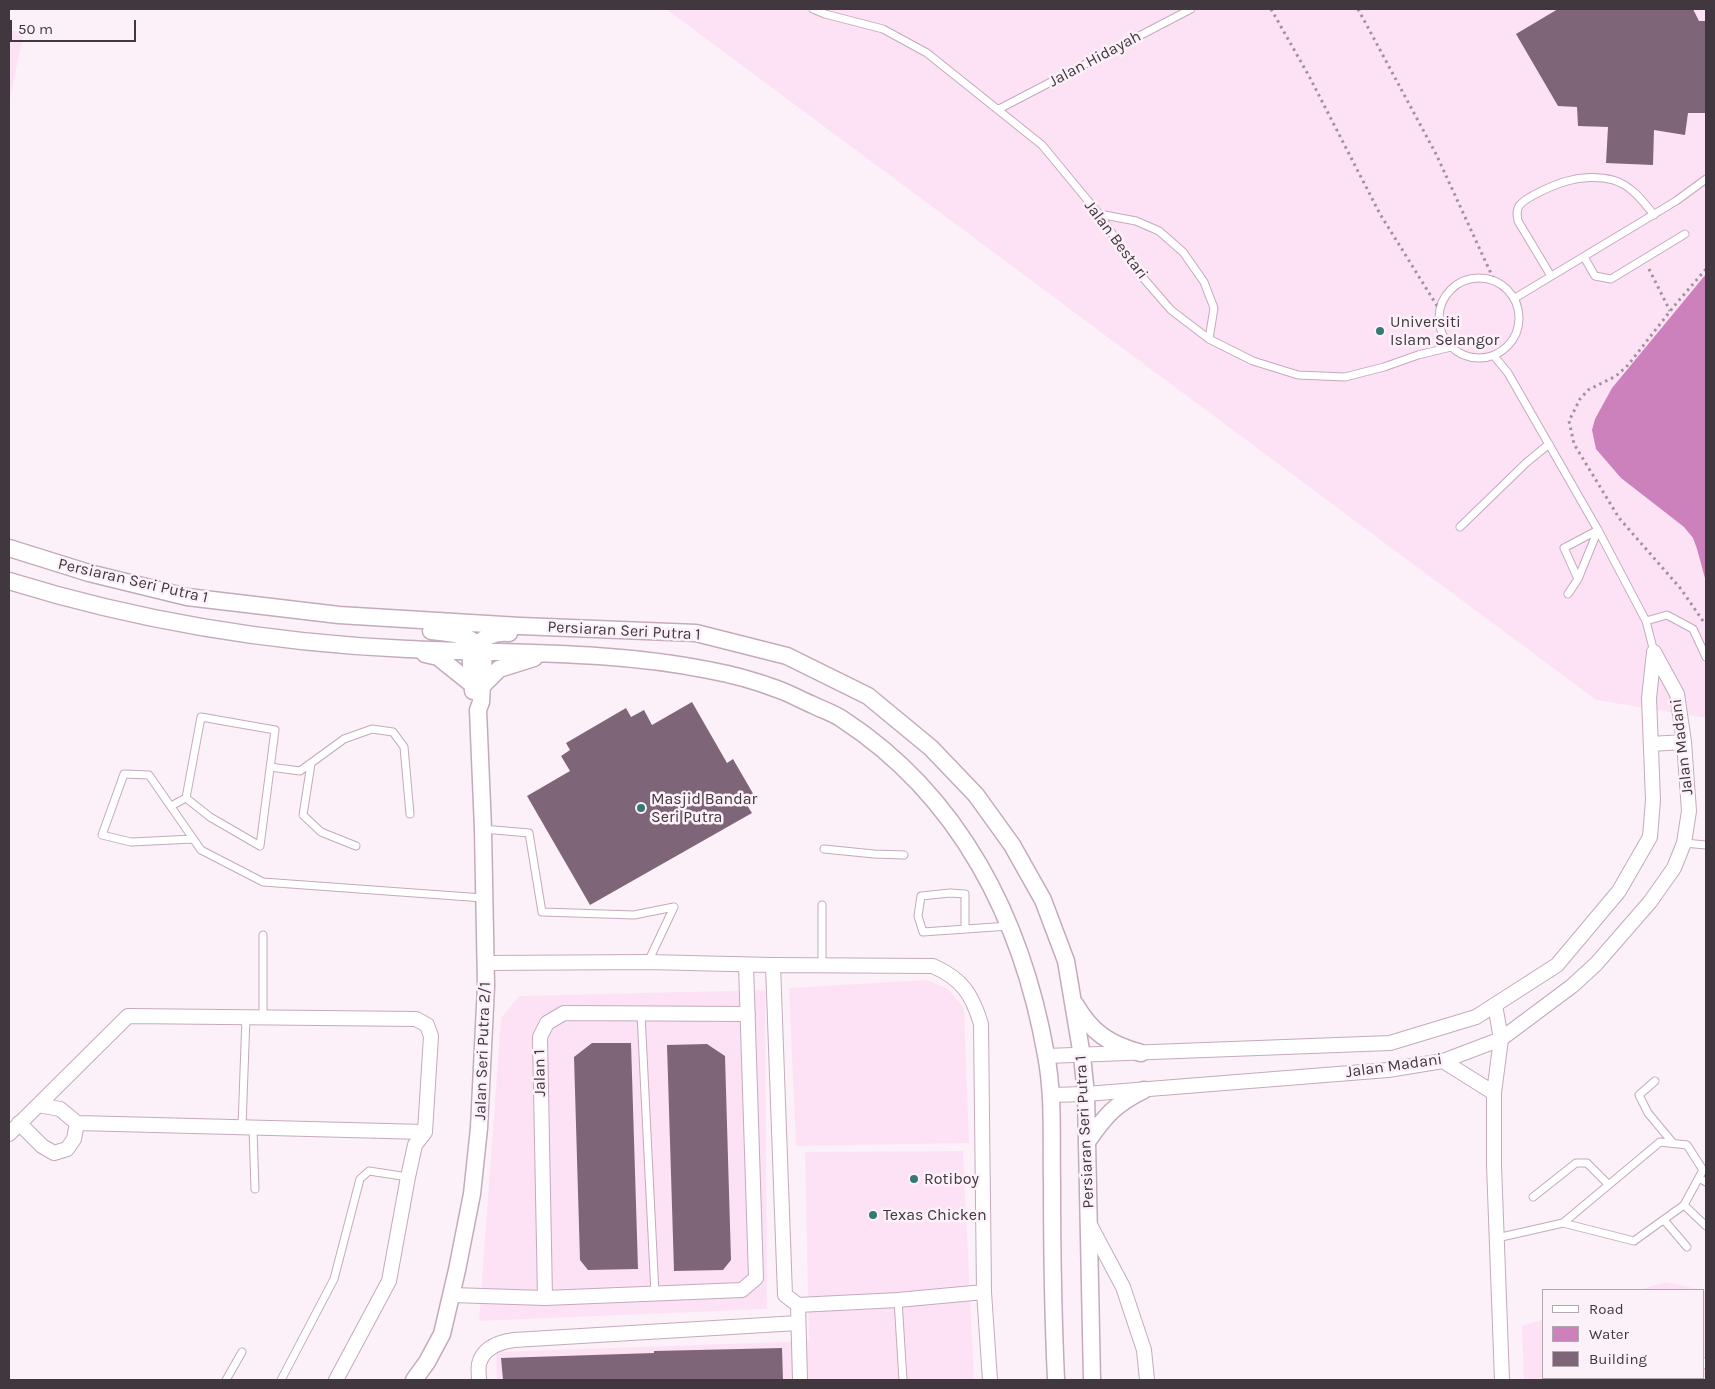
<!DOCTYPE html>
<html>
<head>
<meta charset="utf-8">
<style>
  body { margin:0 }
  #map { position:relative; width:1715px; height:1389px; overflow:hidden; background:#fcf1f9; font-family:Karla,sans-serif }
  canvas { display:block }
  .frame { position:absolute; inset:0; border:10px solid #41373f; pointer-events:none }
  .legend { position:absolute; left:1542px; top:1289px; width:162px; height:90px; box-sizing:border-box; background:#fcf1f9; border:1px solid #b1a7af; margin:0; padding:6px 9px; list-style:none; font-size:15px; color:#41373f }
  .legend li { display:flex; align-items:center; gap:10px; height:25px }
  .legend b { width:25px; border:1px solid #b1a7af }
  .scale { position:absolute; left:10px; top:20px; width:126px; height:22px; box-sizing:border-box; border:2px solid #41373f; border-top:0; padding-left:6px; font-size:15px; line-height:18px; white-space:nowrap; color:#41373f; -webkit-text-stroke:4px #fcf1f9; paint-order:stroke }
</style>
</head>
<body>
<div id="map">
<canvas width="1715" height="1389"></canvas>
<div class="frame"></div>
<ul class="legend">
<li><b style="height:6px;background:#fff"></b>Road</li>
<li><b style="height:14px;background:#cc80bc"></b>Water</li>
<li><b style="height:14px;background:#7e6678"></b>Building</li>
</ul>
<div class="scale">50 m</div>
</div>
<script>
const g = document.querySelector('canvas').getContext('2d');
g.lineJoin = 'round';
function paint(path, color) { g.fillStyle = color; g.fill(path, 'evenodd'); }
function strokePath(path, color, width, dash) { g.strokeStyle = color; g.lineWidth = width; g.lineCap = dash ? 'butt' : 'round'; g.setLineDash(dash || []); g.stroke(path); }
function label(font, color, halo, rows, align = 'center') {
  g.font = font + ' Karla,sans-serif'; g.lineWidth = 5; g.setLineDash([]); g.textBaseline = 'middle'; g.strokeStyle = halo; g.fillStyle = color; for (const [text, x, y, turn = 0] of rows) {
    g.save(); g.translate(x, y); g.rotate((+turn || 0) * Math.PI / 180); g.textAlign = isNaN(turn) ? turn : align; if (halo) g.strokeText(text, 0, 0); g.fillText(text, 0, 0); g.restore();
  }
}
paint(new Path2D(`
  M 666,9 L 1706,9 L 1706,274 L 1612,388 L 1621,478 L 1684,527 L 1693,538 L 1697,549 L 1706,583 L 1706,718 L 1596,700 Z
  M 9,31 L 24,31 L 9,103 Z
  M 927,980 L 948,989 L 964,1008 L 969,1143 L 796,1146 L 789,988 Z
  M 765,990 L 767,1309 L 479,1321 L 501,1018 L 519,996 Z
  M 963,1151 L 974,1380 L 497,1380 L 496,1352 L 809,1341 L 805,1152 Z
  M 1666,1282 L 1706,1291 L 1706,1380 L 1524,1380 L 1522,1326 L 1544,1319 L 1544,1378 L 1704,1378 L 1704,1290 L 1638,1290 Z`), '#fde2f6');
paint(new Path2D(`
  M 1706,274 L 1706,582 L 1697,549 L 1693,538 L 1684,527 L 1621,478 L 1596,449 L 1592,430 L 1595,419 L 1612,388 Z`), '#cc80bc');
paint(new Path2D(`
  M 1558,9 L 1693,9 L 1699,21 L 1706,21 L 1706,113 L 1688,113 L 1685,135 L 1654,130 L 1653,165 L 1606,163 L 1608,127 L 1578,126 L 1577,107 L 1558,106 L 1516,34 Z
  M 692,702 L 727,763 L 733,759 L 755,797 L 745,802 L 752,813 L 590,905 L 527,796 L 570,771 L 561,756 L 570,750 L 566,743 L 626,708 L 631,717 L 644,710 L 652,725 Z
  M 592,1043 L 631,1043 L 638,1269 L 588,1270 L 580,1260 L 574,1057 Z
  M 707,1044 L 725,1056 L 731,1260 L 723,1270 L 674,1271 L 667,1045 Z
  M 782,1348 L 783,1380 L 503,1380 L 501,1358 L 654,1353 L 654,1351 Z`), '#7e6678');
const service = new Path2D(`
  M 813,9 L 825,14 L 883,29 L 927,53 L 1042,145 L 1099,214 L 1138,272 L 1171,310 L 1209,339 L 1253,361 L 1298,375 L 1345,377 L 1384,367 L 1418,355 L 1451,347
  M 999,109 L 1191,9
  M 1099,214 L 1136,221 L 1159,231 L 1183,252 L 1204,282 L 1214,308 L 1209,339
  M 1584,257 L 1595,276 L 1611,279 L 1685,234
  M 1551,276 L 1518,221 C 1517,215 1516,211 1519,206 C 1525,197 1556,184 1567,181 C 1581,177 1599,176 1613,180 C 1631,185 1643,201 1654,215
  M1439 318a40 40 0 1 1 80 0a40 40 0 1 1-80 0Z
  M 1515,298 L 1676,201 L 1706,179
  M 1494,356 L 1508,373 L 1598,530 L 1646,621 L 1654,652
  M 1460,527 L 1526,463 L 1549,444
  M 1578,579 L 1564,548 L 1598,530
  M 1568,594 L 1578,579 L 1598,530
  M 1646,621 L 1667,615 L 1693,629 L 1706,657
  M 311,764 L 303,815 L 321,832 L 356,846
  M 270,767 L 300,771 L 344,739 L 372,729 L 393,732 L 404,747 L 410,814
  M 171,806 L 186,798 L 210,817 L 260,846 L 275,730 L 201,717 L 186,798
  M 483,829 L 529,833 L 542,912 L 634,915 L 674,907
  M 193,839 L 131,842 L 102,835 L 124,774 L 149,775 L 201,850 L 263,882 L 483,898
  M 1684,843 L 1706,845
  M 824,849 L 874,854 L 904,855
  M 965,929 L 965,894 L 950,893 L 921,896 L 918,916 L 923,932 L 1009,926
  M 263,935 L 263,1017
  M 648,962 L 674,907
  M 822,965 L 822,905
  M 641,1014 L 655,1294
  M 1655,1081 L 1639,1095 L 1648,1113 L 1673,1143
  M 242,1127 L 246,1017
  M 253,1128 L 255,1189
  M 1699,1178 L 1706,1182
  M 1533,1197 L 1576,1163 L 1587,1163 L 1608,1184
  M 1684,1205 L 1706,1226
  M 1664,1220 L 1687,1247
  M 1497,1238 L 1563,1223 L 1660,1142 L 1687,1145 L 1703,1170 L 1684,1205 L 1634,1241 L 1563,1223
  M 898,1300 L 903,1380
  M 1704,1362 L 1706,1365
  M 226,1380 L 242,1352
  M 281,1380 L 334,1279 L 360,1179 L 369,1171 L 408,1177
  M 1557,1380 L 1561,1378`);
const minor = new Path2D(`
  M 1651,744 L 1684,742
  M 486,963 L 648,962 L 773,965 L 933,966 C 962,979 972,994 981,1024 L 984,1292 L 990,1380
  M 773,965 L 785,1295 L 798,1305
  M 1495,1005 L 1501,1039 L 1494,1093 L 1494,1165 L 1502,1380
  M 1047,1056 L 1390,1043 L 1476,1017 L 1557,965 L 1619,891 L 1650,837 L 1653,800 L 1649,698 L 1654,652
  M 1443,1061 L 1494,1093
  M 1051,1095 L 1086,1094 L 1388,1070 L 1443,1061 L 1501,1039 L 1572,986 L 1596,964 L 1650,902 L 1674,868 L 1684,843 L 1689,811 L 1684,742 L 1677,694 L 1654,652
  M 38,1105 L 60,1109 L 77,1123 L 425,1132
  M 19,1123 L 42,1146 L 54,1153 L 67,1149 L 74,1139 L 77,1123
  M 9,1134 L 128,1016 L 416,1019 L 427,1025 L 431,1036 L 425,1132 L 415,1145 L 408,1177 L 389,1281 L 336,1380
  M 1089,1223 L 1123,1287 L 1144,1350 L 1147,1380
  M 452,1295 L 545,1298 L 742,1290 L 756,1278 L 746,965
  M 545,1298 L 540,1037 L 547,1023 L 564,1013 L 748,1014
  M 479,1380 C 479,1375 478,1369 479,1364 C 483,1347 500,1342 514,1340 L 798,1323
  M 800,1380 L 798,1305 L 898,1300 L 984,1292`);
const tertiary = new Path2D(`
  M 9,548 L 89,573 L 187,597 L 339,615 L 520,626 L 696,633 L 787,656 L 868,696 L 931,748 L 976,795 L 1012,845 L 1043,900 L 1066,961 L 1082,1056 L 1086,1094 L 1092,1380
  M 9,581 C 138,621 272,643 407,649 C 507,654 609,650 708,670 C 730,674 756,681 777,689 C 789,693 801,700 813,705 C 823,710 833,713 842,719 C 960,796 1022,919 1046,1055 C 1054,1096 1051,1140 1052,1182 C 1052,1248 1053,1314 1056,1380
  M 425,654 L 438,657 L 473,685
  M 482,686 L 499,669 L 534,658
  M 473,691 L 470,651 C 482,639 492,631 509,633
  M 1075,1004 C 1092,1033 1109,1044 1141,1053
  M 1087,1142 C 1105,1116 1115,1104 1144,1090
  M 414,1380 L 427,1362 L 442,1334 L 457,1270 L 472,1194 L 479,1128 L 486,986 L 483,829 L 478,710 L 481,702 L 484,651 C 471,634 452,633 431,631`);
strokePath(service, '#c4aabd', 9);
strokePath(minor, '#c4aabd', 16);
strokePath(tertiary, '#c4aabd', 19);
strokePath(new Path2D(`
  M 1271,9 L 1309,76 L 1380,214 L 1439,309
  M 1358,9 L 1436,154 L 1494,280
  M 1649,269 L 1670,311
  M 1703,621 L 1681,589 L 1619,518 L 1574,444 L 1569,421 L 1580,399 L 1588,390 L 1616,376 L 1628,365 L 1675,305 L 1706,269`), '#9e949c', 3, [2.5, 4]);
strokePath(service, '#fff', 7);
strokePath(minor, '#fff', 14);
strokePath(tertiary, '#fff', 16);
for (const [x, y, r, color] of [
  [1380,331,5,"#347a72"],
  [641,808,5,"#347a72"],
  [914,1179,5,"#347a72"],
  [873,1215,5,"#347a72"]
]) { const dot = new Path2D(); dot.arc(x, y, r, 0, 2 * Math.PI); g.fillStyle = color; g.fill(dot); strokePath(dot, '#fcf1f9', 2); }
label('16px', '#41373f', '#fcf1f9', [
  ["Jalan Hidayah",1095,59,-28],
  ["Jalan Bestari",1116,240,53],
  ["Persiaran Seri Putra 1",133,581,13],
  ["Persiaran Seri Putra 1",624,631,3],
  ["Jalan Madani",1682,747,-97],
  ["Jalan Seri Putra 2/1",483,1051,-88],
  ["Jalan Madani",1394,1066,-8],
  ["Jalan 1",540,1073,-91],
  ["Persiaran Seri Putra 1",1085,1132,-93]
]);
label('16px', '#41373f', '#fcf1f9', [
  ["Universiti",1390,322],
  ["Islam Selangor",1390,340],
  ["Masjid Bandar",651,799],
  ["Seri Putra",651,817],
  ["Rotiboy",924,1179],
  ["Texas Chicken",883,1215]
], 'left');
</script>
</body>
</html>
